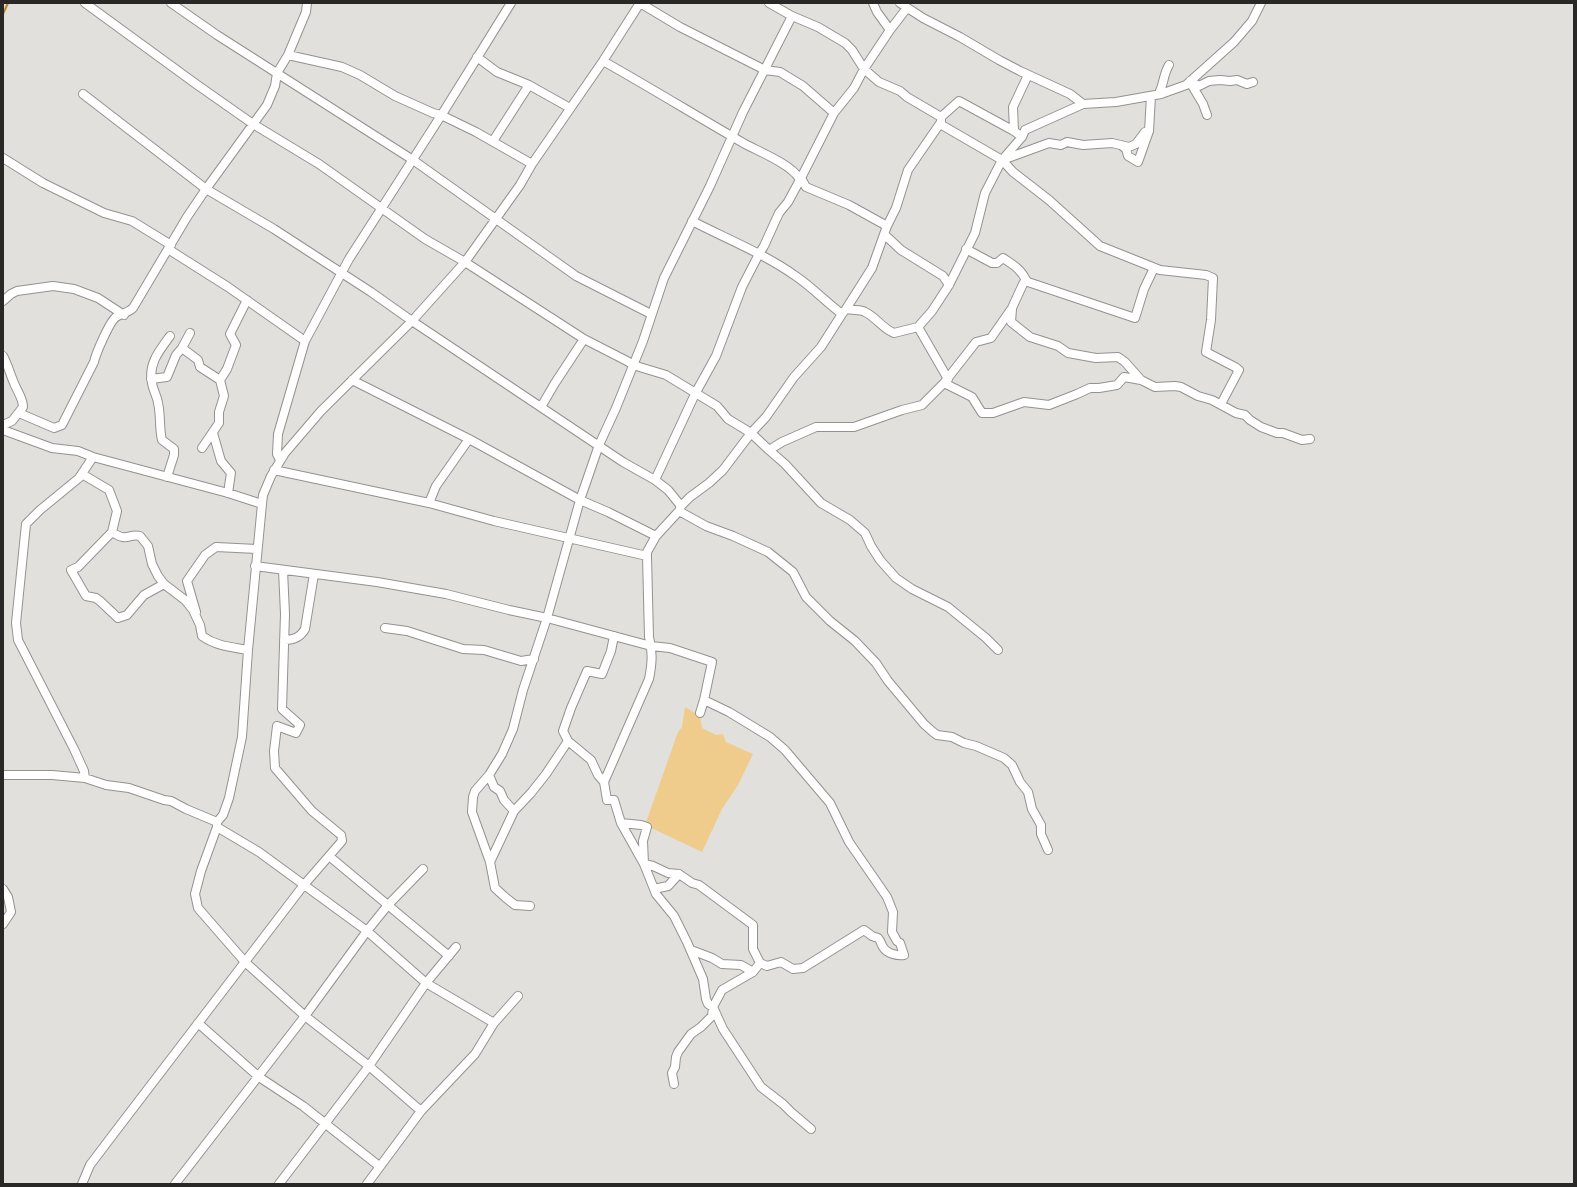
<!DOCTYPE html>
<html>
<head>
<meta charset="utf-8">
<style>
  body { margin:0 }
  #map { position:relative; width:1577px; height:1187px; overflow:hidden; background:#e2e0dd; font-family:"Asap Condensed",sans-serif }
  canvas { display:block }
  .frame { position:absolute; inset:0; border:4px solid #292827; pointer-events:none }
</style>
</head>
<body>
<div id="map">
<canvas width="1577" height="1187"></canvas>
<div class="frame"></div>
</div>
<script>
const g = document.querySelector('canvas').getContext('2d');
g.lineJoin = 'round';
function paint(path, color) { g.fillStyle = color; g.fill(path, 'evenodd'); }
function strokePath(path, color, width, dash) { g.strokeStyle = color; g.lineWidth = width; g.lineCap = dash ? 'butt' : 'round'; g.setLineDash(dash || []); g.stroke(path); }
paint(new Path2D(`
  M 685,707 L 700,716 L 702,728 L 716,735 L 723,734 L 726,742 L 753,754 L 738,785 L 722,809 L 702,852 L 645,825 L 678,732 L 682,727 Z`), '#efcc8b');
strokePath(new Path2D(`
  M 3,14 L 8,3`), '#b6881f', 2);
const street = new Path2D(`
  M 85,3 L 196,84 L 253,124 L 319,164 L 425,239 L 465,262 L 584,339 L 627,361 L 633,365 L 666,375 L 717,406 L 728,419 L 751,433 L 769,450 L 782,442 L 816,427 L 854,427 L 902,410 L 922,405 L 944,383 L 976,342 L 991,338 L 1012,308 L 1023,284 L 1026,280 C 1021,269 1012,264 1003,258 L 997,263 L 992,263 L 966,249
  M 171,3 L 217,35 L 413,160 L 576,276 L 651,314
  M 640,3 L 680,27 L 765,70 L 780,72 L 803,86 L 834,113
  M 769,3 L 792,16 L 818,27 L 845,43 L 852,50 L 864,69 L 879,82 L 900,91 L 907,97 L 941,117
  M 873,3 L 877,12 L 890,30
  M 900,3 L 923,18 L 960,37 L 999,60 L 1020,71 L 1070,94 L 1083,104
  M 288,55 L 342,67 L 360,75 L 395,96 L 433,113 L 441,115 L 476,132 L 532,164
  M 477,57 L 497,72 L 529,85 L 570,108
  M 603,61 C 651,88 698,117 745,144 C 760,152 790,164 799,178 L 801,178 L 806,187 L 849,205 L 887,226
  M 1190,81 L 1199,86 L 1209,81 L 1220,80 L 1230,81 L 1237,80 L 1247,84 L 1253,82
  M 1190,82 L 1203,104 L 1207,115
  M 83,94 L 206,189 L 274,229 L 371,292 L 412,321 L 623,462 L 655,480 L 668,490 L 681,506
  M 1161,94 L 1159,93 C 1164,84 1163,75 1169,65
  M 940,124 L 1002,160 L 1013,172 L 1049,200 L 1100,246 L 1160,270 L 1206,275 L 1213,278 L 1211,320 L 1206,352 L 1235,367 L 1239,370 L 1221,404
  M 1014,131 L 1013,107 L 1028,75
  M 493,141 L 529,85
  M 1121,145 L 1126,149 L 1128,156 L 1138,162 L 1149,131
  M 3,158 L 43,183 L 104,213 L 132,221 L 171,245
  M 1005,159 L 1049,143 L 1061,145 L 1067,142 L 1083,145 L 1112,143 L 1129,147 L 1136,144 L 1145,132 L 1149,131 L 1151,96
  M 692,221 C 727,239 765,254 797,277 C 813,288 826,302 842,314
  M 885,235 L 901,250 L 943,276 L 949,285
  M 168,249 L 228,287 L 305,341
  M 1026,280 L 1028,282 L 1135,318 L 1144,289 L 1154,268
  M 3,301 L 11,294 L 17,291 L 53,286 L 74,289 L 98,298 L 124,315
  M 846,309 C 853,311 860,309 865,312 C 876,317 883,329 894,333 L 918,327 L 932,311 L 949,285 L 975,233 L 985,193 L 1002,160 L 1022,137 L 1025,130 L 1083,104 L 1116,102 L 1161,94 L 1186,85 L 1234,42 L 1252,21 L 1261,3
  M 1012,309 L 1011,322 L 1030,337 L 1058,346 L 1068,353 L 1096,358 L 1118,357 L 1125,362 L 1141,380
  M 918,327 L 948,379
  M 182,348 L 198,360 L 200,367 L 220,380 L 227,369 L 236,345 L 230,334 L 247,300
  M 3,356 C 8,365 10,374 14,383 C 17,391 23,398 23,407 L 12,421 L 3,425
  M 151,379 L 167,377 L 176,355 L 182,348 L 190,333
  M 352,380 L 469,439 L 580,500 L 608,512 L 656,536
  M 944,383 L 972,397 L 982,413 L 993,413 L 1024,402 L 1049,405 L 1077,394 L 1090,388 L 1099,388 L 1117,385 L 1124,377 L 1141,380 L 1155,387 L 1175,386 L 1181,387 L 1198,396 L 1212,400 L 1236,413 L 1245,415 L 1250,420 L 1261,427 L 1277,433 L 1283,433 L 1302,440 L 1310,439
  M 541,407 L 555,383 L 584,339
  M 19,413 L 54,428 L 62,425 L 94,362 C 96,353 110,321 116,317 C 122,313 128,313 133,308 L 187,217 L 206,189 L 267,105 L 275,86 L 277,73 L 288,55 L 306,12 L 307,3
  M 3,430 L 52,448 L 78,451 L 93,457 L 228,493 L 262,504
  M 213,433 L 221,461 L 231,473 L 228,493
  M 202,448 L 219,423 L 219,412 L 224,396 L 220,380
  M 769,450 L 785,464 L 821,503 L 850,520 L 865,533 L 871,546 L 880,560 L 896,578 L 912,589 L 948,607 L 986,638 L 998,650
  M 280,460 L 277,454 L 278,434 L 305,341 L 349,259 L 444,111 L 511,3
  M 274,470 L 429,503 L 494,521 L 647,556
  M 82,474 L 109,490 L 117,511 L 112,532 L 78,567 L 71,570 L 86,596 L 96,598 L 100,601 L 118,618 L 127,615 L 144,595 L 164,584
  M 167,477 L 174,455 L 174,449 L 162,440 C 159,428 161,416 158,403 C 157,396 153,390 152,383 C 148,364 159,351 170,336
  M 655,480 L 695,394 L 716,356 L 742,287 L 759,254 L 764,246 L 779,213 L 788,202 L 801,178 L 834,113 L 854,88 L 864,69 L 890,30 L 907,8
  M 429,503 L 436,486 L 469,439
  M 679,511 L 706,526 L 733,536 L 768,552 L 793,572 L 806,597 L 830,621 L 855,641 L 876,663 L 888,681 L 924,724 L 933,732 L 937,735 L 952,737 L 964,743 L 976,746 L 1004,758 L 1012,765 L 1020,782 L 1028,792 L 1032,809 L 1041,825 L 1041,834 L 1048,850
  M 112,532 C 128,543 128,533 140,536 L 148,546 L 152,564 L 158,576 L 164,584 L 185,600 L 193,610 L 200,625 L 202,636 C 216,646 231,647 248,650
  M 255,566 L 377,582 L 446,594 L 509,610 L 547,618 L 651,646 L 670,648 L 712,662 L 704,700 L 700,713
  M 196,612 L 187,581 L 205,555 L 216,547 L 257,549
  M 385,628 L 407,631 L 463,649 L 484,650 L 521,661 L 534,659
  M 614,636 L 611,651 L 602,674 L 587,671 L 571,708 L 563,731 L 568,741 L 591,760 L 598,775 L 604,782 L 607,800 L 614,800 L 621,823 L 644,864 L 656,894 L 674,916 L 687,942 L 703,979 L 706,999 L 708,1004 L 713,1007 L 723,1029 L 761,1087 L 783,1104 L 791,1112 L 811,1129
  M 284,640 C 293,640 300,638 305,629 L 314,574
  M 3,775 L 52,775 L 85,778 L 106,785 L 129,788 L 164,800 L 171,801 L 186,809 L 217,822
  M 489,775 L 494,787 L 500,791 L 504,800 L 514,811 L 490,862
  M 85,778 L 84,771 L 74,749 L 18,640 L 16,623 L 26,524 L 40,510 L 79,478 L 93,457
  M 604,782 L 649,679 C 652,664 653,652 649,637 L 647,556 L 647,552 L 656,536 L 679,511 L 681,506 L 690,497 L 709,483 L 723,470 L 751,433 L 766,417 L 794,377 L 821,347 L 842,314 L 846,309 L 872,268 L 887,226 L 896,208 L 908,170 L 941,122 L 941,117 L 959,101 L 1014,131 L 1022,137
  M 514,811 L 531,793 L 546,774 L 568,741
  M 621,823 L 641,825 L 647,827 L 643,841 L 644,864 L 653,866 L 668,873 L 679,874 L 692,883 L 699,885 L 753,925 L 753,949 L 760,963 L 767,966 L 781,962 L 793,969 L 803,968 L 864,930 L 872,936 L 878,938 C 881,941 881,944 883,947 C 887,954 898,956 904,955 L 900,943 L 897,941 L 892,932 L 893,912 L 887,897 L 849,842 L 830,803 L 785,750 L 770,737 L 729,712 L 704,700
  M 217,827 L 201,871 L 195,894 L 198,908 L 245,962 L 305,1016 L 369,1066 L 421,1111
  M 329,856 L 449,956
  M 3,889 L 8,897 L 11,912 L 3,924
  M 654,889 L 668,886 L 679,874
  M 530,906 L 515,905 L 506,898 L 495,888 L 490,862 L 472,812 L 473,797 L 475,791 L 489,775 L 502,754 L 513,729 L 523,690 L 547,618 L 580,500 L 599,445 L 616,408 L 643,341 L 664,278 L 710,186 L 743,112 L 792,16
  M 691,950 L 712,958 L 722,964 L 741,965 L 753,972
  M 198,1023 L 259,1077 L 303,1106 L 379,1166
  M 494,1023 L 426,983 L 367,931 L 259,852 L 217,827 L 217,822 L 223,815 L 229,798 L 242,737 L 248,650 L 262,504 L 263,495 L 271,476 L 285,453 L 321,411 L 412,321 L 465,262 L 520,185 L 532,164 L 603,61 L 640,3
  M 674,1084 L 672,1073 L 675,1067 L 676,1057 L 678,1052 L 691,1034 L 701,1027 L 712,1016 L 713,1007 L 722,990 L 753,972 L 760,963
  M 82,1184 L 90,1165 L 115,1132 L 303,886 L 342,841 L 341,835 L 312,811 L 275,768 L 274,751 L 277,726 L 296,733 L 300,725 L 282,709 L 285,614 L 283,570
  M 175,1184 L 305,1016 L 367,931 L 388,905 L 423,869
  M 279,1184 L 369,1066 L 426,983 L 456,947
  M 367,1184 L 421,1111 L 475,1054 L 494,1023 L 518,996`);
strokePath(street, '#94928f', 10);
strokePath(street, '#fff', 8);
</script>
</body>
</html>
